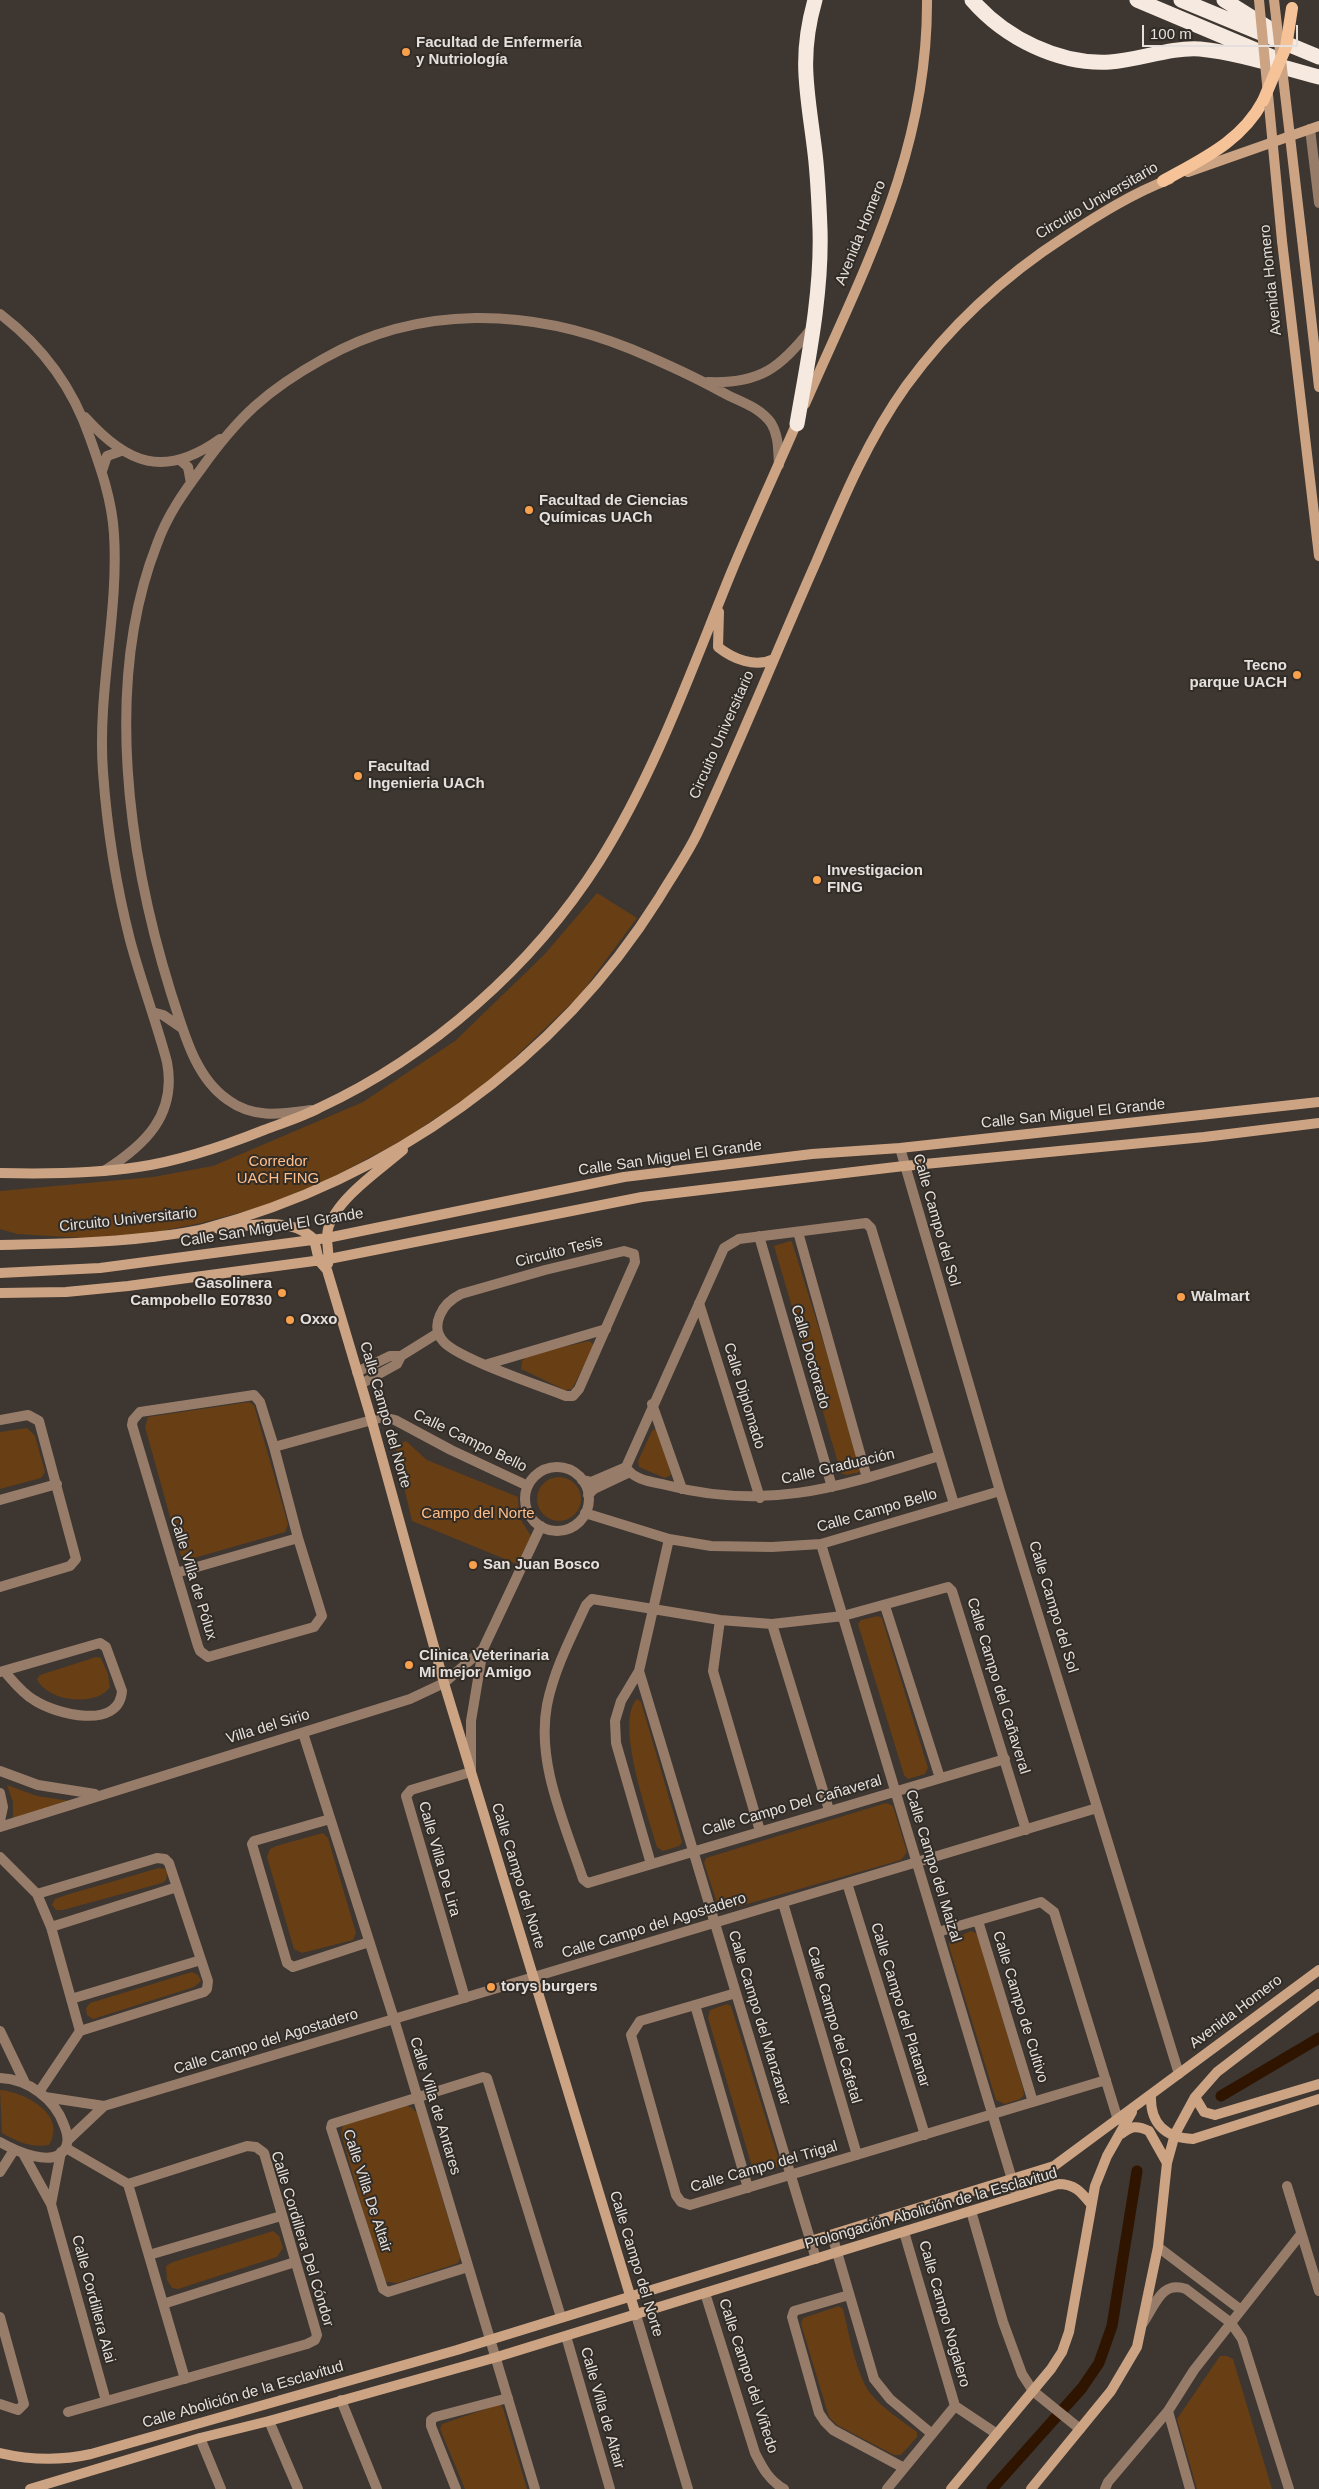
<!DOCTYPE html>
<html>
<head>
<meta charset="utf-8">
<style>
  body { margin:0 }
  #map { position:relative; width:1319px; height:2489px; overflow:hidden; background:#3d3631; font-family:Helvetica,sans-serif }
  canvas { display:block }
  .scale { position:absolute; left:1142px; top:25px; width:156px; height:22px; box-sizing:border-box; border:2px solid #e5e0dd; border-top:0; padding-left:6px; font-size:15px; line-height:18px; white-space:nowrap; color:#e5e0dd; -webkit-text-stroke:4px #322c27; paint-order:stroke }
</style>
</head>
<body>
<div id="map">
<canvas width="1319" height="2489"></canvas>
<div class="scale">100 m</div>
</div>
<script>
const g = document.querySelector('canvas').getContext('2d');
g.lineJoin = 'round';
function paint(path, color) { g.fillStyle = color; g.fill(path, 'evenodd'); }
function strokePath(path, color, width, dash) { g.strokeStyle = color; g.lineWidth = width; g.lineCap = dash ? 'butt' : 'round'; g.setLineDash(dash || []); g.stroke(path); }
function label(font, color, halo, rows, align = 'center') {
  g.font = font + ' Helvetica,sans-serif'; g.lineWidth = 4; g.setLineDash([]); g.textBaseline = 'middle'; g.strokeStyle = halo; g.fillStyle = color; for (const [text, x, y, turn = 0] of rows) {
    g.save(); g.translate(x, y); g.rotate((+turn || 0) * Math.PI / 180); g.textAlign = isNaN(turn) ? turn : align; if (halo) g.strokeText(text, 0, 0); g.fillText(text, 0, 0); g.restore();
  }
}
paint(new Path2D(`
  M 597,893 L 637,918 L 580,995 L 487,1084 L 403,1140 L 327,1180 L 262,1207 L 201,1223 L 136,1236 L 101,1239 L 17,1234 L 0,1229 L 0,1191 L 153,1177 L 213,1166 L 363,1102 L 455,1041 L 544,955 Z
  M 790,1241 L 792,1242 L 861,1463 L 860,1472 L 847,1475 L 841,1473 L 774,1246 Z
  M 589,1341 L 593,1344 L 593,1348 L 572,1389 L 565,1390 L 521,1369 L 522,1361 L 528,1355 Z
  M 249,1402 L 254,1405 L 288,1524 L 285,1532 L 187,1560 L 181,1556 L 145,1427 L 148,1417 Z
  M 27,1428 L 35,1436 L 45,1472 L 41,1478 L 0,1489 L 0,1432 Z
  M 656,1428 L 660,1431 L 671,1475 L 665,1478 L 639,1467 L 638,1461 L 652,1431 Z
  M 406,1441 L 427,1460 L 518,1497 L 519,1517 L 531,1536 L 517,1564 L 412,1521 L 396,1453 L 397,1445 Z
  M537 1499a22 22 0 1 1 44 0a22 22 0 1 1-44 0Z
  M 878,1616 L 882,1618 L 928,1768 L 925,1774 L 908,1779 L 904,1775 L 858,1624 L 861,1620 Z
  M 96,1657 L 101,1658 L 108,1674 L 110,1687 C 97,1707 47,1702 37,1679 L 40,1675 Z
  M 637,1699 L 641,1702 L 682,1842 L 679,1846 L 663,1851 L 657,1847 C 649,1818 614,1722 637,1699 Z
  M 7,1785 L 37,1796 L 70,1801 L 13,1818 L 13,1802 Z
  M 886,1803 L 893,1806 L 907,1852 L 901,1860 L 726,1910 L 721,1910 L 718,1906 L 704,1863 L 706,1858 Z
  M 323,1833 L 328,1838 L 356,1933 L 353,1940 L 302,1953 L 294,1949 L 267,1857 L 270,1849 L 276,1846 Z
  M 159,1868 L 165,1869 L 167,1873 L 166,1880 L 162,1883 L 63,1910 L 56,1910 L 52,1905 L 55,1899 L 66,1895 Z
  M 971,1931 L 976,1933 L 979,1939 L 1023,2088 L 1024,2095 L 1020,2099 L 1005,2104 L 996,2100 L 949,1946 L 949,1941 Z
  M 192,1972 L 198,1975 L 201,1981 L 194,1987 L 93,2019 L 87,2015 L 86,2008 L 90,2003 Z
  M 727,2004 L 731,2006 L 779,2161 L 777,2167 L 759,2173 L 753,2170 L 708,2018 L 710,2010 Z
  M 0,2090 C 25,2092 68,2115 49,2145 C 31,2148 18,2142 2,2133 Z
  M 406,2105 L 412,2108 L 417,2113 L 460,2258 L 458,2263 L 449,2266 L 397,2283 L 387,2282 L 381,2274 L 341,2133 L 343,2126 L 354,2119 Z
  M 273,2231 L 279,2236 L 283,2248 L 277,2257 L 178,2289 L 172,2288 L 167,2280 L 166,2266 L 173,2262 Z
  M 839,2306 L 843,2309 C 848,2330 857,2377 870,2393 C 882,2408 901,2420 917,2432 L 917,2437 L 901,2455 L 894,2455 L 837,2425 L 829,2417 L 801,2324 L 803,2318 Z
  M 1220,2356 L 1227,2356 L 1233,2359 L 1272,2489 L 1197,2489 L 1177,2419 Z
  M 500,2404 L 503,2408 L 527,2489 L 465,2489 L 440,2429 L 442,2424 Z`), '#683e15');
strokePath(new Path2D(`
  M 1221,2096 L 1319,2038
  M 992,2489 L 1082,2388 L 1099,2363 L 1112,2326 L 1137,2171`), '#2f1400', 11);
strokePath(new Path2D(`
  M 1310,129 L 1319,203
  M 0,314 C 42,346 73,388 90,438 C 101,469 112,500 114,534 C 119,613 97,692 103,772 C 107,828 116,885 130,940 C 141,981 156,1021 167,1062 C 177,1115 145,1145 104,1171
  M 708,382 C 760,384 780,368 811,329
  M 85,417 C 127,464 164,479 220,439
  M 180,460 L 188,467 L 191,483
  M 102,471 L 107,456 L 121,451
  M 152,1012 L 163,1015 L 182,1028
  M 311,1110 C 281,1114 254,1119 228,1100 C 194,1077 183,1029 171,993 C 128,855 103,682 157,544 C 167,516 183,493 201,469 C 238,417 267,390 323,359 C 419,304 530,308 631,349 C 662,362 693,376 722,392 C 739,402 759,406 771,423 C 779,436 778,450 779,465
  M 900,1148 L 1000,1491 L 1179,2074
  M 798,1232 L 867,1478
  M 759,1236 L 832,1487
  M 624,1251 L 634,1254 L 635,1262 L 579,1389 L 573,1396 L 566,1396 C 541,1386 456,1358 443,1341 C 436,1333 436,1324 440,1315 C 444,1305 451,1299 461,1294 L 545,1270 Z
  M 699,1303 L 760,1498
  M 488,1364 L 606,1329
  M 357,1372 L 390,1356 L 401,1356 L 438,1333
  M 361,1384 L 397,1364 L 401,1356
  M 652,1404 L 682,1489
  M 0,1420 L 28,1415 L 39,1421 L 76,1559 L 70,1566 L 0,1587
  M 274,1447 L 298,1538 L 322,1616 L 314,1627 L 208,1657 L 200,1651 L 198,1646 L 132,1425 L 133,1420 L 140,1412 L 254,1395 L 260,1402 L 274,1447 L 383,1417 L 395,1420 L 451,1450 L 528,1486
  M 939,1456 C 842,1486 769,1512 666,1485 C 653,1482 633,1480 626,1467 L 724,1248 L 739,1239 L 866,1223 L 871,1228 L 954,1504
  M525 1499a32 32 0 1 1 64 0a32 32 0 1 1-64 0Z
  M 582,1480 L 591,1482 L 626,1467
  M 588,1495 L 594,1489 L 630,1472
  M 0,1500 L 57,1484
  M 585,1513 L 669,1539 L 711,1546 L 772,1547 L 821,1544 L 1000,1491
  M 821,1544 L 1017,2196
  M 176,1573 L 298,1538
  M 885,1606 L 940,1778
  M 720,1620 L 713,1671 L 760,1831
  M 772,1624 L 829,1810
  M 639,1671 L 816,2259
  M 0,1672 L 100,1643 L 106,1647 L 122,1691 C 119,1731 55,1714 34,1700 C 22,1693 13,1681 4,1671
  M 303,1733 L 394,2019 L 535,2489
  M 1005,1759 L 588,1883 L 583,1879 C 565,1824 536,1763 547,1705 C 554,1670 571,1637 586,1605 L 592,1599 L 720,1620 L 772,1624 L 843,1616 L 948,1587 L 952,1591 L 1026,1830
  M 0,1771 L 38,1785 L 95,1794
  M 0,1793 L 3,1807 L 0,1821
  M 330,1819 L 254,1841 L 252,1844 L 287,1963 L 293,1967 L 369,1942
  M 0,1827 L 410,1699 L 444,1683 L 483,1649
  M 0,1857 L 37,1894 L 51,1927 L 80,2031 L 39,2092
  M 651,1864 L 616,1743 L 615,1721 L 621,1701 L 639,1671 L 669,1539
  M 847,1883 L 925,2135
  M 37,1894 L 157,1858 L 165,1859 L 169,1863 L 208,1981 L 207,1989 L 204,1992 L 80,2031
  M 783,1903 L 857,2155
  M 978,1921 L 1033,2102
  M 51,1927 L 177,1887
  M 938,1932 L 1041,1902 L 1054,1912 L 1118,2120
  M 736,1993 L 640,2021 L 631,2035 L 676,2195 L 681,2202 L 690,2205 L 1106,2080
  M 465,1998 L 406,1796 L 411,1790 L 471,1772 L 471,1721 L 483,1649 L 541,1526
  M 71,1999 L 201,1960
  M 695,2005 L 748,2188
  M 0,2031 L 25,2083
  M 0,2078 C 28,2079 55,2099 64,2125 C 67,2132 69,2140 66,2147 C 55,2170 14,2150 0,2142
  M 45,2097 L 104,2106 L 1097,1808
  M 68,2140 L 104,2106
  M 66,2148 L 128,2184 L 247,2146 L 256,2147 L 264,2153 L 317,2335 L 315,2340 L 307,2344 L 68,2412
  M 24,2155 L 51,2204 L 106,2401
  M 0,2172 L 14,2150
  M 128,2184 L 185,2379
  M 1287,2186 L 1319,2291
  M 51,2204 L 61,2152
  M 971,2211 L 1003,2322 L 1022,2374 L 1033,2391 L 1080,2429
  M 904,2232 L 955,2406 L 997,2434
  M 832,2235 L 874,2379 L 890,2399 L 932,2434
  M 1158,2247 L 1241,2310
  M 149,2255 L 281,2216
  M 468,2267 L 388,2292 L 383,2289 L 331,2128 L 332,2124 L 483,2077 L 487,2078 L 561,2317
  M 705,2293 L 755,2453 C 763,2469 769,2480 784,2489
  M 849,2295 L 794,2311 L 792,2317 L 819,2413 L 825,2422 L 833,2430 L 904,2468
  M 163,2304 L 295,2262
  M 636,2315 L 688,2489
  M 0,2317 L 24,2404 L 18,2410 L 0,2404
  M 1143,2323 C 1155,2306 1161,2280 1186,2289 L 1231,2323 L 1242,2339 L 1289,2489
  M 566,2336 L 610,2489
  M 341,2400 L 377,2489
  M 1168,2411 L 1190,2489
  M 269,2421 L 298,2489
  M 200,2438 L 221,2489
  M 456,2489 L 431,2426 L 431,2420 L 435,2417 L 508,2398
  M 887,2489 L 955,2406
  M 1105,2489 L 1108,2482 L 1168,2411 L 1194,2370 L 1301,2234`), '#977d69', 10);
strokePath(new Path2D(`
  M 1188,172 L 1319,126
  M 1302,239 L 1319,387
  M 1282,241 L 1319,556
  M 805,404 C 864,269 928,152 927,0
  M 719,612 L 718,647 C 733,659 755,668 774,659
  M 0,1173 C 45,1174 93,1174 138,1167 C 180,1161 224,1146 264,1130 C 282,1123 302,1117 319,1108 C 431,1056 533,966 599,862 C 655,773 691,671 731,573 C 752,522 776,471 798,420
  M 218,1229 C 249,1226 289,1215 314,1239 L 319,1261 L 327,1270 L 371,1418 L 444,1683 L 636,2315
  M 0,1245 C 51,1244 102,1243 152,1237 C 169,1235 187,1233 203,1229 C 389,1180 557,1061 659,898 C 672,876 687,855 698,832 C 740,743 777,650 817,560 C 842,501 868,439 906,386 C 949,327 1004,276 1066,236 C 1098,215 1133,193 1170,179
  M 328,1264 C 330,1252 325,1241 328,1229 C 336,1199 380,1170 403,1150
  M 0,1273 L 100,1268 L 327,1238 L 624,1177 L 812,1154 L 900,1148 L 1319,1102
  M 0,1293 L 66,1292 L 128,1286 L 329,1259 L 642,1197 L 904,1166 L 1204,1137 L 1319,1123
  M 1151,2096 C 1150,2123 1165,2138 1193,2139 L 1319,2099
  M 1195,2097 L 1204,2112 L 1215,2115 L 1319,2084
  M 1121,2134 C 1131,2126 1137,2125 1149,2131 L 1167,2163
  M 0,2453 C 30,2460 60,2461 91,2454 L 457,2350 L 1054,2166 L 1319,1970
  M 30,2489 L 200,2438 L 269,2421 L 497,2357 L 1058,2184 C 1075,2184 1081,2192 1091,2204
  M 951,2489 L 1051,2369 L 1062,2352 L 1069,2332 L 1095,2186 L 1107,2156 L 1132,2112
  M 1031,2489 L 1111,2391 L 1137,2347 L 1158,2247 L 1167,2163 L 1175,2134 L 1195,2097 L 1217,2072 L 1319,1994`), '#cda483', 10);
strokePath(new Path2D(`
  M 1163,181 C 1202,159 1241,142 1263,101`), '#f6c298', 12);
strokePath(new Path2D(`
  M 972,0 C 1005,38 1059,65 1110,62 C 1140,60 1170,47 1200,49 C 1240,53 1280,67 1319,77
  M 1137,0 L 1277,59
  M 1181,0 L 1319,57
  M 1224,0 L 1272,30
  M 797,424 C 808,360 822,294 820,229 C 819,203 818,178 815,153 C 808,94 798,59 815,0`), '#f6e9df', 15);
strokePath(new Path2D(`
  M 1259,0 L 1282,241
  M 1274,0 L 1302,239`), '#cda483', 10);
strokePath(new Path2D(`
  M 1263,101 L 1286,47 L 1292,8`), '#f6c298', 12);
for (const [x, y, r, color] of [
  [406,52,5,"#f9a04d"],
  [529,510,5,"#f9a04d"],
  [1297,675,5,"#f9a04d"],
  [358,776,5,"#f9a04d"],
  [817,880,5,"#f9a04d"],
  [282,1293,5,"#f9a04d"],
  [1181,1297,5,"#f9a04d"],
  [290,1320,5,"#f9a04d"],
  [473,1565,5,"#f9a04d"],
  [409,1665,5,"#f9a04d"],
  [491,1987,5,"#f9a04d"]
]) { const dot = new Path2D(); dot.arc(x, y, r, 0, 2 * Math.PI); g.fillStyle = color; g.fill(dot); strokePath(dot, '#322c27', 2); }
label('bold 15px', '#e5e0dd', '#322c27', [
  ["Facultad de Enfermería",416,43],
  ["y Nutriología",416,60],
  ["Facultad de Ciencias",539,501],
  ["Químicas UACh",539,518],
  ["Tecno",1287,666,"right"],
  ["parque UACH",1287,683,"right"],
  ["Facultad",368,767],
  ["Ingenieria UACh",368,784],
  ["Investigacion",827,871],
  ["FING",827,888],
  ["Gasolinera",272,1284,"right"],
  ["Campobello E07830",272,1301,"right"],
  ["Walmart",1191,1297],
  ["Oxxo",300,1320],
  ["San Juan Bosco",483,1565],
  ["Clinica Veterinaria",419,1656],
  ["Mi mejor Amigo",419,1673],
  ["torys burgers",501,1987]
], 'left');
label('15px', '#e5e0dd', '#322c27', [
  ["Circuito Universitario",1097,201,-30],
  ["Avenida Homero",861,233,-68],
  ["Avenida Homero",1271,280,-96],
  ["Circuito Universitario",722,735,-66],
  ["Calle San Miguel El Grande",1073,1114,-6],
  ["Calle San Miguel El Grande",670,1158,-8],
  ["Circuito Universitario",128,1220,-6],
  ["Calle Campo del Sol",936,1220,74],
  ["Calle San Miguel El Grande",272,1228,-9],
  ["Circuito Tesis",559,1252,-14],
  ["Calle Doctorado",810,1357,74],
  ["Calle Diplomado",744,1396,73],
  ["Calle Campo del Norte",385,1415,74],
  ["Calle Campo Bello",470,1441,26],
  ["Calle Graduación",838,1467,-13],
  ["Calle Campo Bello",877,1511,-16],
  ["Calle Villa de Pólux",193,1578,73],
  ["Calle Campo del Sol",1053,1607,73],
  ["Calle Campo del Cañaveral",998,1686,73],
  ["Villa del Sirio",268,1727,-17],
  ["Calle Campo Del Cañaveral",792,1806,-16],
  ["Calle Villa De Lira",439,1859,74],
  ["Calle Campo del Maizal",933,1866,73],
  ["Calle Campo del Norte",518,1876,73],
  ["Calle Campo del Agostadero",654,1926,-17],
  ["Calle Campo del Platanar",900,2005,73],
  ["Calle Campo de Cultivo",1020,2007,73],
  ["Avenida Homero",1236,2012,-37],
  ["Calle Campo del Manzanar",759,2018,73],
  ["Calle Campo del Cafetal",834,2025,74],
  ["Calle Campo del Agostadero",266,2042,-17],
  ["Calle Villa de Antares",435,2106,73],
  ["Calle Campo del Trigal",764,2167,-16],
  ["Calle Villa De Altair",367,2191,72],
  ["Prolongación Abolición de la Esclavitud",931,2209,-16],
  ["Calle Cordillera Del Cóndor",302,2239,73],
  ["Calle Campo del Norte",636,2264,73],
  ["Calle Cordillera Alai",93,2299,75],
  ["Calle Campo Nogalero",944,2314,74],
  ["Calle Campo del Viñedo",748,2376,72],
  ["Calle Abolición de la Esclavitud",243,2395,-16],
  ["Calle Villa de Altair",602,2408,74]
]);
label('15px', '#febe89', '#322c27', [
  ["Corredor",278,1162],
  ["UACH FING",278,1179],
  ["Campo del Norte",478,1514]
]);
</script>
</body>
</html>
